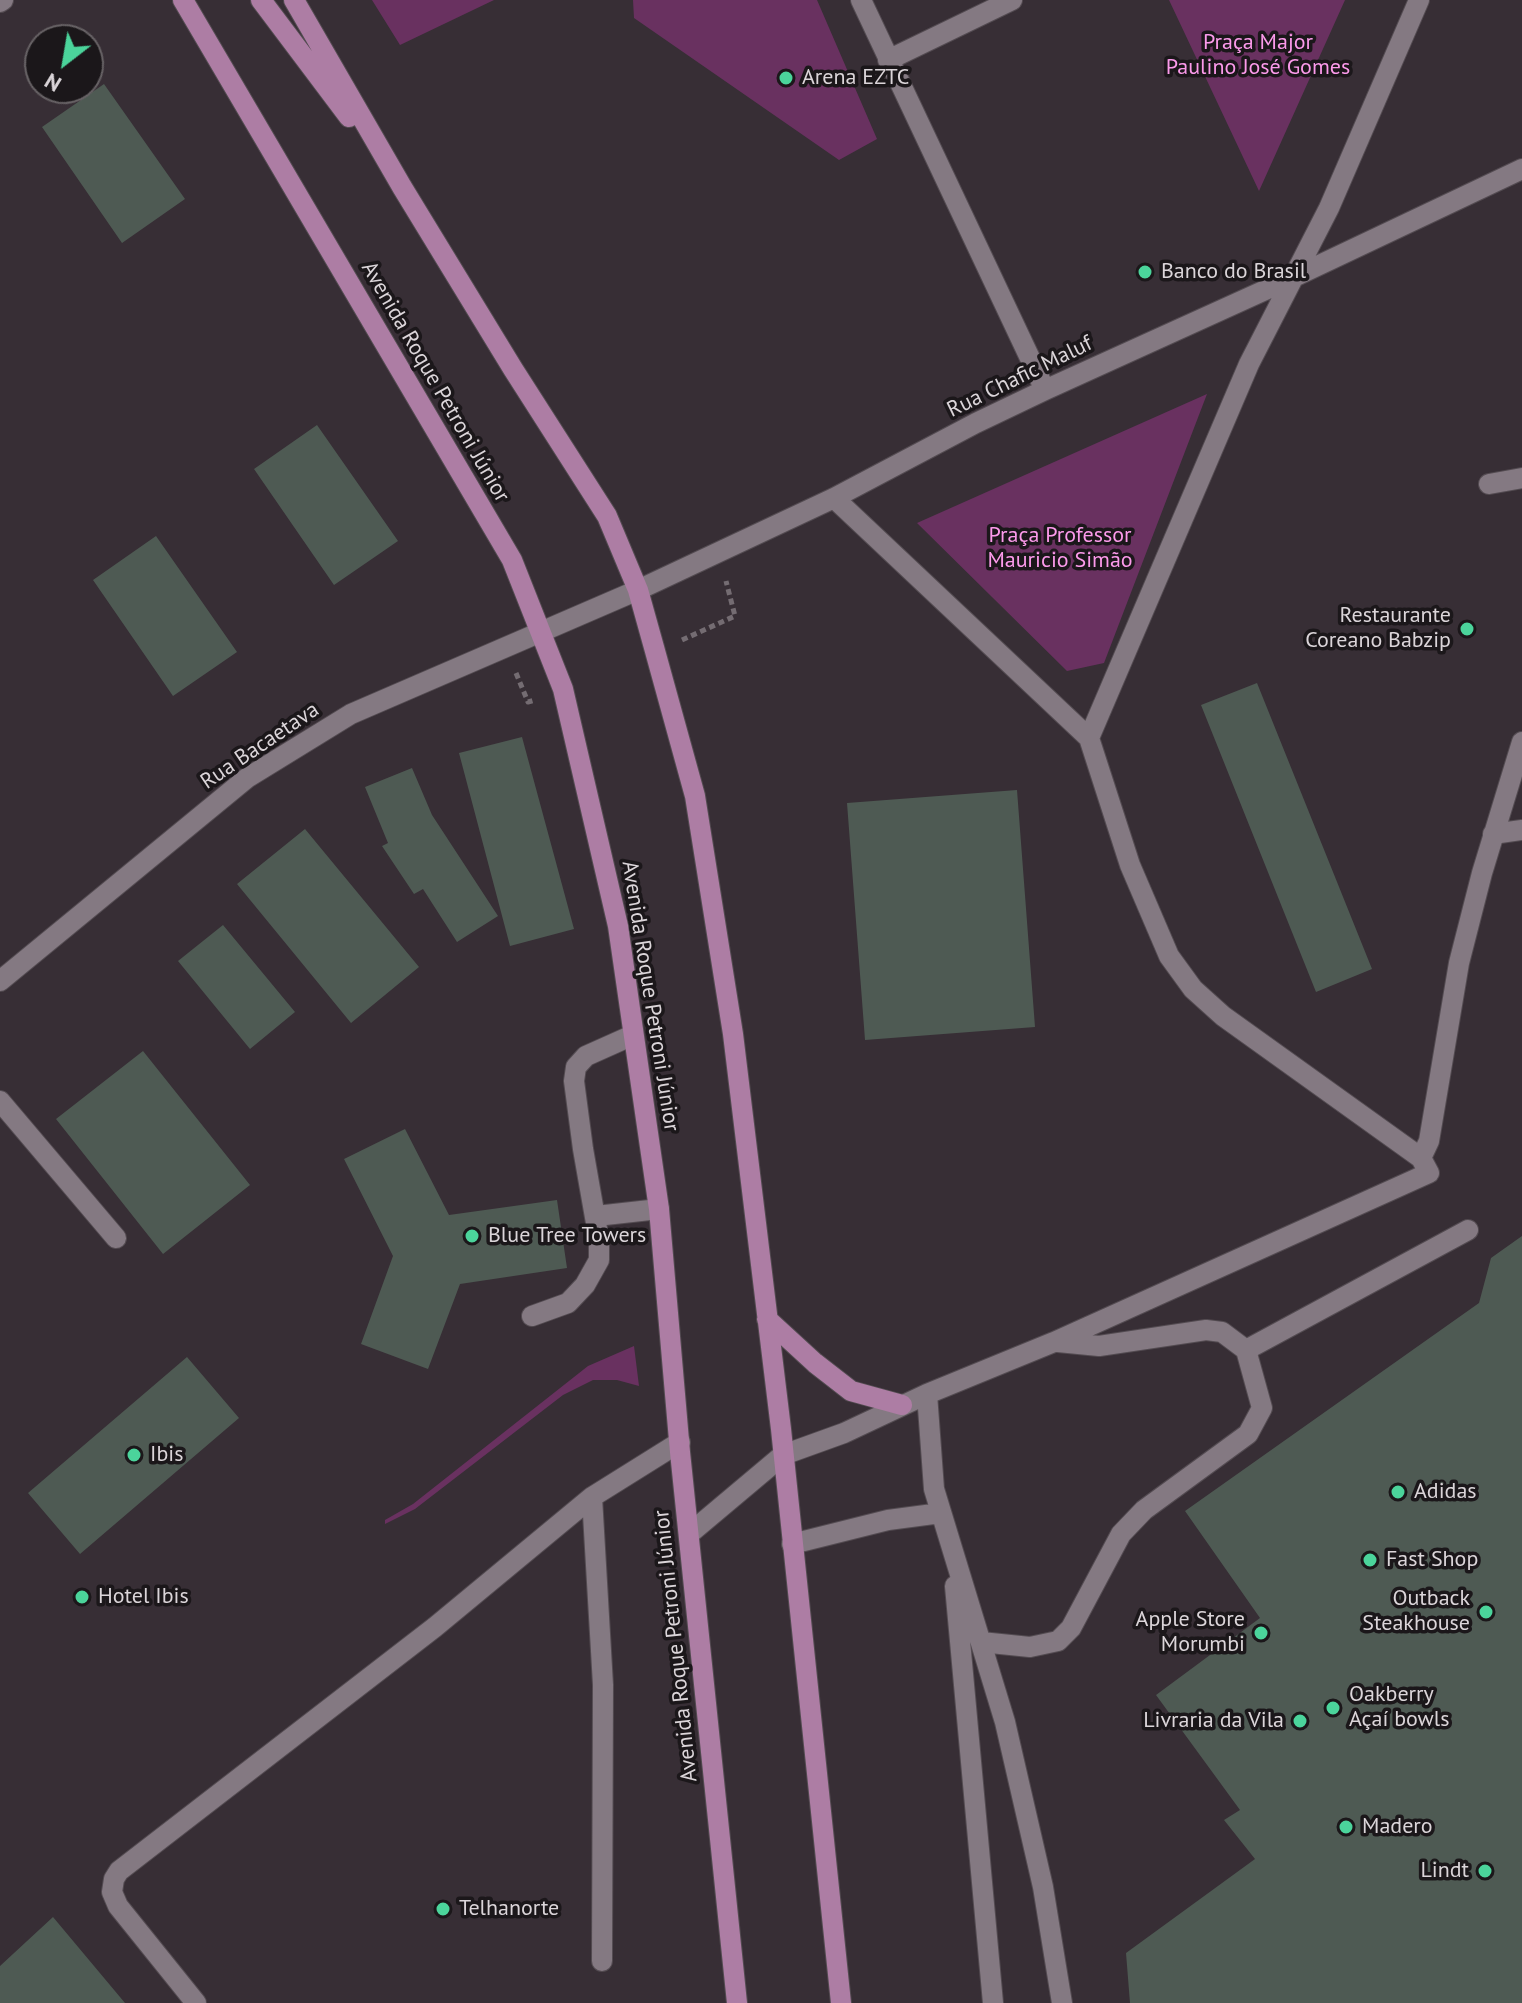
<!DOCTYPE html>
<meta charset="utf-8">
<style>
body{margin:0}
#map{position:relative;width:1522px;height:2003px;overflow:hidden;background:#372e35;font-family:"PT Sans",sans-serif}
canvas{display:block}
.north{position:absolute;left:24px;top:24px;width:80px;height:80px;box-sizing:border-box;background:#1b171a;border:2px solid #686366;border-radius:50%;rotate:211deg;font-size:22px;font-weight:700;line-height:32px;text-align:center;color:#dbd5d9}
.north::after{content:'';display:block;margin:auto;width:28px;height:36px;background:#4bd49b;clip-path:polygon(50% 0,100% 100%,50% 72%,0 100%)}
</style>
<div id="map">
<canvas width="1522" height="2003"></canvas>
<div class="north">N</div>
</div>
<script>
const c = document.querySelector('canvas').getContext('2d');
c.lineJoin = 'round';
function fillPath(path, color) {
  c.fillStyle = color;
  c.fill(path, 'evenodd');
}
function poly(rows) {
  const path = new Path2D();
  for (const r of rows) {
    path.moveTo(r[0], r[1]);
    for (let i = 2; i < r.length; i += 2) path.lineTo(r[i], r[i + 1]);
  }
  return path;
}
function strokePath(path, color, width, dash) {
  c.strokeStyle = color;
  c.lineWidth = width;
  c.lineCap = dash ? 'butt' : 'round';
  c.setLineDash(dash || []);
  c.stroke(path);
}
function label(font, color, halo, rows, align = 'center') {
  c.font = font + ' "PT Sans",sans-serif';
  c.lineWidth = 7;
  c.setLineDash([]);
  c.textBaseline = 'middle';
  c.strokeStyle = halo;
  c.fillStyle = color;
  for (const [text, x, y, turn = 0] of rows) {
    c.save();
    c.translate(x, y);
    c.rotate((+turn || 0) * Math.PI / 180);
    c.textAlign = isNaN(turn) ? turn : align;
    if (halo) c.strokeText(text, 0, 0);
    c.fillText(text, 0, 0);
    c.restore();
  }
}
fillPath(poly([
 [372,0,494,0,400,45],
 [633,0,817,0,877,139,839,160,634,18],
 [1169,0,1345,0,1259,191],
 [1207,394,1104,663,1067,671,917,523],
 [634,1346,639,1386,617,1380,593,1380,563,1395,415,1509,385,1524,385,1520,413,1504,588,1366]
]), '#693160');
fillPath(poly([
 [104,84,185,199,122,243,42,127],
 [317,425,398,541,334,585,254,469],
 [156,536,237,652,173,696,93,580],
 [1257,683,1372,969,1316,992,1201,705],
 [522,737,574,929,510,946,459,753],
 [412,768,432,815,498,916,457,942,423,889,414,894,382,846,388,843,365,787],
 [1017,790,1035,1027,865,1040,847,803],
 [305,829,419,967,351,1023,237,884],
 [223,925,295,1012,250,1049,178,961],
 [143,1051,250,1185,163,1254,56,1119],
 [405,1129,449,1215,557,1200,567,1268,460,1284,428,1369,361,1344,393,1256,344,1159],
 [1522,1236,1522,2003,1130,2003,1126,1953,1255,1859,1224,1820,1240,1810,1156,1695,1260,1618,1185,1511,1479,1303,1491,1258],
 [187,1357,239,1418,80,1554,28,1493],
 [53,1917,125,2003,0,2003,0,1966]
]), '#4e5a53');
const minor = poly([
 [861,0,1045,390],
 [0,2,3,0],
 [888,60,1012,0],
 [1489,484,1522,478],
 [834,498,1089,738],
 [1493,834,1522,830],
 [0,981,247,778,351,714,638,590,834,498,976,423,1045,390,1294,277,1522,169],
 [0,1101,116,1238],
 [1421,1158,1429,1141,1459,963,1482,873,1522,742],
 [596,1216,659,1209],
 [532,1316,568,1303,585,1285,599,1260,599,1240,583,1149,574,1081,576,1067,586,1056,633,1035],
 [1246,1350,1468,1230],
 [927,1394,934,1489,1005,1722,1043,1887,1062,2003],
 [592,1497,603,1685,602,1961],
 [689,1534,783,1455,844,1433,927,1394,1054,1342,1429,1173,1421,1158,1223,1016,1193,989,1169,956,1130,865,1089,738,1249,364,1329,208,1419,0],
 [792,1544,888,1520,941,1513],
 [955,1586,993,2003],
 [981,1642,1030,1647,1058,1641,1071,1628,1121,1534,1144,1510,1248,1434,1262,1408,1246,1350,1222,1332,1206,1330,1099,1346,1058,1342],
 [196,2003,118,1906,112,1892,114,1879,119,1871,435,1627,592,1497,680,1442]
]);
const major = poly([
 [183,0,512,560,563,689,618,926,659,1209,680,1452,737,2003],
 [261,0,349,117],
 [294,0,402,187,513,369,607,516,638,590,655,651,695,796,733,1034,781,1429,841,2003],
 [767,1319,815,1363,851,1391,902,1405]
]);
strokePath(minor, '#534b51', 22);
strokePath(major, '#534b51', 22);
strokePath(poly([
 [682,640,735,616,726,581],
 [516,673,528,702,535,700]
]), '#746c72', 5, [6, 4]);
strokePath(minor, '#847982', 20);
strokePath(major, '#ad7da4', 20);
for (const [x, y, r, color] of [
 [786,78,8,"#4bd49b"],
 [1145,272,8,"#4bd49b"],
 [1467,629,8,"#4bd49b"],
 [472,1236,8,"#4bd49b"],
 [134,1455,8,"#4bd49b"],
 [1398,1492,8,"#4bd49b"],
 [1370,1560,8,"#4bd49b"],
 [82,1597,8,"#4bd49b"],
 [1486,1612,8,"#4bd49b"],
 [1261,1633,8,"#4bd49b"],
 [1333,1708,8,"#4bd49b"],
 [1300,1721,8,"#4bd49b"],
 [1346,1827,8,"#4bd49b"],
 [1485,1871,8,"#4bd49b"],
 [443,1909,8,"#4bd49b"]
]) {
  const dot = new Path2D();
  dot.arc(x, y, r, 0, 2 * Math.PI);
  c.fillStyle = color;
  c.fill(dot);
  strokePath(dot, '#1b171a', 3);
}
label('22px', '#fc9aeb', '#1b171a', [
 ["Praça Major",1258,43],
 ["Paulino José Gomes",1258,68],
 ["Praça Professor",1060,536],
 ["Mauricio Simão",1060,561]
]);
label('22px', '#dbd5d9', '#1b171a', [
 ["Arena EZTC",802,78],
 ["Banco do Brasil",1161,272],
 ["Restaurante",1451,616,"right"],
 ["Coreano Babzip",1451,641,"right"],
 ["Blue Tree Towers",488,1236],
 ["Ibis",150,1455],
 ["Adidas",1414,1492],
 ["Fast Shop",1386,1560],
 ["Hotel Ibis",98,1597],
 ["Outback",1470,1599,"right"],
 ["Steakhouse",1470,1624,"right"],
 ["Apple Store",1245,1620,"right"],
 ["Morumbi",1245,1645,"right"],
 ["Oakberry",1349,1695],
 ["Açaí bowls",1349,1720],
 ["Livraria da Vila",1284,1721,"right"],
 ["Madero",1362,1827],
 ["Lindt",1469,1871,"right"],
 ["Telhanorte",459,1909]
], 'left');
label('22px', '#dbd5d9', '#1b171a', [
 ["Rua Chafic Maluf",1020,377,-26],
 ["Avenida Roque Petroni Júnior",435,382,60],
 ["Rua Bacaetava",260,746,-34],
 ["Avenida Roque Petroni Júnior",650,996,81],
 ["Avenida Roque Petroni Júnior",676,1646,-96]
]);
</script>
